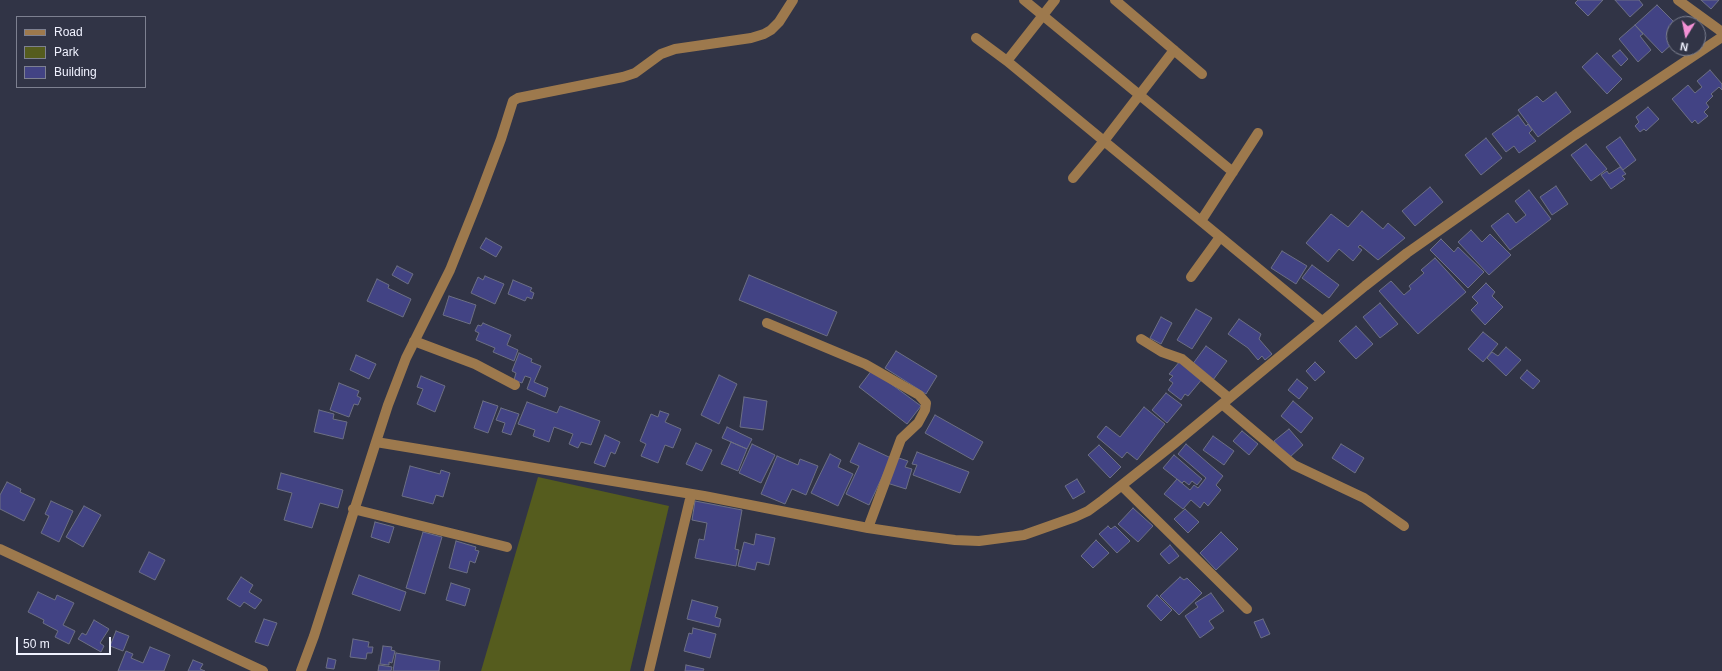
<!DOCTYPE html>
<style>
body{margin:0}
#map{position:relative;width:1722px;height:671px;overflow:hidden;background:#313446;font-family:Arial,sans-serif}
canvas{display:block}
.legend{position:absolute;left:16px;top:16px;width:130px;height:72px;box-sizing:border-box;background:#313446;border:1px solid #7d8090;margin:0;padding:5px 7px;list-style:none;font-size:12px;color:#f0f2ff}
.legend li{display:flex;align-items:center;gap:8px;height:20px}
.legend b{width:20px;border:1px solid #7d8090}
.north{position:absolute;left:1666px;top:16px;width:40px;height:40px;box-sizing:border-box;background:#313446;border:1px solid #7d8090;border-radius:50%;rotate:190deg;font-size:11px;font-weight:700;line-height:16px;text-align:center;color:#f0f2ff}
.north::after{content:'';display:block;margin:auto;width:14px;height:18px;background:#f391d6;clip-path:polygon(50% 0,100% 100%,50% 72%,0 100%)}
.scale{position:absolute;left:16px;top:637px;width:95px;height:18px;box-sizing:border-box;border:2px solid #f0f2ff;border-top:0;padding-left:5px;font-size:12px;line-height:14px;white-space:nowrap;color:#f0f2ff;-webkit-text-stroke:3px #313446;paint-order:stroke}
</style>
<div id="map">
<canvas width="1722" height="671"></canvas>
<ul class="legend">
<li><b style="height:5px;background:#9d794d"></b>Road</li>
<li><b style="height:11px;background:#555c1e"></b>Park</li>
<li><b style="height:11px;background:#424384"></b>Building</li>
</ul>
<div class="north">N</div>
<div class="scale">50 m</div>
</div>
<script>
const c = document.querySelector('canvas').getContext('2d');
c.lineJoin = 'round';
function fillPath(path, color) {
  c.fillStyle = color;
  c.fill(path, 'evenodd');
}
function poly(rows) {
  const path = new Path2D();
  for (const r of rows) {
    path.moveTo(r[0], r[1]);
    for (let i = 2; i < r.length; i += 2) path.lineTo(r[i], r[i + 1]);
  }
  return path;
}
function strokePath(path, color, width, dash) {
  c.strokeStyle = color;
  c.lineWidth = width;
  c.lineCap = dash ? 'butt' : 'round';
  c.setLineDash(dash || []);
  c.stroke(path);
}
fillPath(poly([
 [538,477,669,506,630,671,481,671]
]), '#555c1e');
const building = poly([
 [1578,0,1603,0,1588,16,1575,3,1578,0],
 [1615,0,1639,0,1643,5,1630,17,1615,0],
 [1701,0,1719,0,1711,9,1701,0],
 [1657,5,1676,24,1674,24,1674,42,1662,53,1635,25,1657,5],
 [1635,25,1643,34,1640,36,1651,50,1638,62,1619,39,1635,25],
 [1620,50,1628,59,1621,66,1612,56,1620,50],
 [1597,53,1622,79,1607,94,1582,67,1597,53],
 [1710,70,1722,84,1722,90,1719,87,1711,94,1713,96,1706,103,1709,107,1704,112,1708,116,1698,124,1695,120,1692,123,1672,99,1688,85,1695,93,1702,87,1697,81,1710,70],
 [1556,92,1571,112,1538,137,1518,110,1537,96,1543,102,1556,92],
 [1648,107,1659,119,1646,131,1644,129,1640,132,1635,126,1639,122,1636,117,1648,107],
 [1518,115,1526,126,1528,124,1532,130,1529,133,1536,141,1519,153,1514,146,1506,152,1492,134,1518,115],
 [1620,137,1636,160,1623,170,1606,147,1620,137],
 [1486,138,1502,158,1481,175,1465,155,1486,138],
 [1586,144,1607,169,1591,181,1571,155,1586,144],
 [1620,167,1626,174,1622,176,1625,179,1611,189,1601,175,1607,171,1609,174,1620,167],
 [1556,186,1568,204,1552,215,1540,197,1556,186],
 [1430,187,1443,202,1415,226,1402,211,1430,187],
 [1529,190,1551,219,1510,250,1491,226,1508,213,1516,223,1526,215,1515,201,1529,190],
 [1362,211,1383,229,1388,223,1405,238,1378,260,1360,245,1358,247,1362,250,1353,261,1339,249,1328,262,1306,243,1331,214,1348,227,1362,211],
 [1471,230,1482,242,1490,234,1511,255,1489,275,1458,242,1471,230],
 [486,238,502,247,496,257,480,248,486,238],
 [1441,239,1454,252,1458,247,1484,272,1468,288,1430,250,1441,239],
 [1282,251,1307,266,1296,284,1271,268,1282,251],
 [1435,258,1466,292,1418,334,1379,291,1391,281,1404,295,1411,289,1409,286,1424,273,1421,270,1435,258],
 [1312,265,1339,285,1329,298,1302,278,1312,265],
 [397,266,413,274,408,284,392,275,397,266],
 [749,275,837,312,827,336,739,300,749,275],
 [485,276,504,284,495,304,471,293,478,277,483,280,485,276],
 [377,279,389,285,388,288,411,299,403,317,367,301,377,279],
 [513,280,532,288,530,291,534,293,532,299,527,297,525,301,508,294,513,280],
 [1486,283,1495,292,1492,296,1503,307,1485,325,1471,310,1478,303,1472,297,1486,283],
 [449,296,476,305,470,324,443,315,449,296],
 [1380,303,1398,324,1380,338,1363,317,1380,303],
 [1196,309,1212,318,1192,349,1177,340,1196,309],
 [1161,317,1172,323,1161,344,1150,338,1161,317],
 [1239,319,1261,334,1259,339,1272,354,1265,360,1262,356,1258,360,1248,348,1228,334,1239,319],
 [483,323,511,335,507,345,518,350,514,361,493,352,495,348,476,340,479,333,475,331,478,325,481,326,483,323],
 [1356,326,1373,344,1356,359,1339,341,1356,326],
 [1483,332,1498,344,1483,362,1468,349,1483,332],
 [1206,346,1227,361,1213,380,1192,365,1206,346],
 [1506,347,1521,360,1506,376,1487,358,1492,352,1498,356,1506,347],
 [896,351,937,376,926,394,885,368,896,351],
 [519,353,532,359,531,362,541,366,534,382,548,388,545,397,527,389,531,378,525,376,522,383,514,380,516,373,512,371,519,353],
 [356,355,376,364,369,379,350,370,356,355],
 [1181,360,1203,378,1188,396,1185,394,1181,400,1168,390,1173,383,1169,380,1173,376,1169,374,1181,360],
 [1315,362,1325,372,1315,381,1306,371,1315,362],
 [872,370,921,406,907,424,859,387,872,370],
 [1527,370,1540,381,1533,389,1520,378,1527,370],
 [719,375,737,384,719,424,701,415,719,375],
 [421,376,445,386,435,412,417,404,423,389,417,387,421,376],
 [1297,379,1308,388,1299,399,1288,390,1297,379],
 [339,383,359,391,357,396,361,398,358,405,354,404,349,417,330,410,339,383],
 [1166,393,1182,405,1167,423,1152,410,1166,393],
 [744,397,767,401,763,430,740,427,744,397],
 [483,401,498,406,488,433,474,428,483,401],
 [1293,401,1313,418,1301,433,1281,416,1293,401],
 [527,402,557,413,560,406,600,421,591,445,581,442,578,448,569,444,573,434,554,427,549,442,533,436,535,430,518,424,527,402],
 [1144,407,1165,424,1137,460,1127,452,1122,458,1097,437,1106,426,1120,437,1144,407],
 [501,408,519,414,511,435,502,432,505,423,496,420,501,408],
 [319,410,334,414,333,419,347,422,343,439,314,432,319,410],
 [660,411,669,414,665,422,681,429,673,448,665,445,658,463,641,456,646,444,640,441,651,414,658,417,660,411],
 [935,415,983,442,973,460,925,433,935,415],
 [727,427,752,439,747,449,722,438,727,427],
 [1289,429,1303,445,1289,458,1274,441,1289,429],
 [1242,431,1258,444,1249,455,1233,441,1242,431],
 [605,435,620,442,615,454,611,452,605,467,594,463,605,435],
 [1213,436,1234,451,1224,465,1203,450,1213,436],
 [731,442,747,449,738,471,721,464,731,442],
 [696,443,712,450,702,471,686,464,696,443],
 [859,443,891,458,869,505,846,494,859,466,850,462,859,443],
 [752,444,775,455,761,483,739,473,752,444],
 [1186,444,1223,476,1216,485,1221,490,1208,506,1204,502,1200,508,1191,500,1183,509,1164,494,1177,479,1190,490,1194,485,1198,488,1206,478,1178,454,1186,444],
 [1341,444,1364,458,1355,473,1332,458,1341,444],
 [1099,445,1121,467,1110,478,1088,455,1099,445],
 [917,452,969,472,960,493,913,475,917,465,912,464,917,452],
 [830,454,841,460,838,467,853,474,838,506,811,493,830,454],
 [1174,455,1202,479,1197,485,1192,481,1189,485,1184,481,1182,483,1163,468,1174,455],
 [777,456,798,465,800,459,818,466,806,495,792,489,785,504,761,494,777,456],
 [896,457,908,461,905,467,912,469,906,489,887,483,896,457],
 [410,466,440,474,441,470,450,473,443,497,436,495,433,504,402,496,410,466],
 [281,473,343,490,338,508,320,503,312,528,284,520,292,493,277,489,281,473],
 [1077,479,1085,492,1073,499,1065,486,1077,479],
 [7,482,21,489,20,492,35,499,24,521,0,509,0,495,7,482],
 [51,501,73,511,59,542,41,533,49,516,45,514,51,501],
 [695,501,742,510,735,549,739,550,736,566,695,558,699,539,704,540,707,523,692,520,695,501],
 [84,506,101,515,83,547,66,537,84,506],
 [1133,508,1153,526,1138,542,1118,524,1133,508],
 [1185,509,1199,522,1188,533,1174,519,1185,509],
 [375,522,394,527,389,543,371,537,375,522],
 [1108,526,1111,529,1115,526,1130,541,1117,553,1099,534,1108,526],
 [423,532,442,537,425,594,406,588,423,532],
 [1221,532,1238,549,1216,570,1200,553,1221,532],
 [756,534,775,538,769,565,757,562,755,570,738,566,744,542,754,545,756,534],
 [1096,540,1109,553,1093,568,1081,556,1096,540],
 [456,541,476,547,475,550,479,551,475,563,470,561,467,573,449,568,456,541],
 [1170,545,1179,556,1169,564,1160,554,1170,545],
 [149,552,165,560,155,580,139,572,149,552],
 [359,575,406,592,400,611,352,594,359,575],
 [241,577,253,585,249,592,262,600,255,609,244,602,240,607,227,599,241,577],
 [1180,577,1184,580,1187,578,1202,593,1179,615,1160,596,1180,577],
 [451,583,470,589,465,606,446,600,451,583],
 [38,592,55,600,57,595,74,603,63,625,75,631,69,644,55,637,58,631,43,623,44,620,28,612,38,592],
 [1211,593,1224,611,1209,621,1214,628,1200,638,1185,616,1198,607,1195,603,1211,593],
 [1157,595,1172,610,1161,621,1147,606,1157,595],
 [692,600,718,607,715,617,721,619,719,627,687,619,692,600],
 [264,619,277,623,268,646,255,642,264,619],
 [1263,619,1270,634,1261,638,1254,622,1263,619],
 [94,620,109,629,100,643,104,646,101,652,78,639,82,633,86,635,94,620],
 [693,628,716,634,710,658,684,651,689,633,692,634,693,628],
 [116,631,129,636,123,651,110,646,116,631],
 [353,639,369,642,368,647,373,647,372,653,367,653,366,659,350,657,353,639],
 [383,646,392,647,391,650,395,651,392,663,389,662,389,665,380,664,383,646],
 [150,647,170,655,164,671,118,671,126,651,133,654,131,658,143,663,150,647],
 [396,653,440,661,439,671,393,671,396,653],
 [328,658,336,660,334,669,326,668,328,658],
 [193,660,203,664,200,669,205,671,188,671,193,660],
 [379,665,392,667,391,671,378,671,379,665],
 [686,665,704,669,703,671,685,671,686,665]
]);
fillPath(building, '#424384');
strokePath(building, '#6c6f84', 1);
strokePath(poly([
 [1024,0,1233,172],
 [1115,0,1202,74],
 [1678,0,1722,32],
 [976,38,1007,61,1322,321],
 [1007,61,1055,0],
 [1073,178,1104,141,1174,50],
 [1201,221,1258,133],
 [1191,277,1220,237],
 [767,323,865,364,919,395,926,403,925,410,918,423,901,439,868,528],
 [1141,339,1162,352,1182,359,1229,398],
 [414,341,475,364,515,385],
 [1222,404,1294,465,1364,498,1404,526],
 [376,442,388,405,406,358,450,270,478,200,501,139,513,101,518,98,623,77,635,73,661,54,675,49,751,38,764,34,771,30,779,22,793,0],
 [1122,486,1247,609],
 [353,509,507,547],
 [0,549,263,671],
 [301,671,314,636,376,442,704,496,868,528,915,535,955,540,979,541,1024,535,1075,517,1088,511,1103,500,1175,443,1365,286,1407,253,1575,135,1722,37],
 [649,671,691,495]
]), '#9d794d', 10);
</script>
